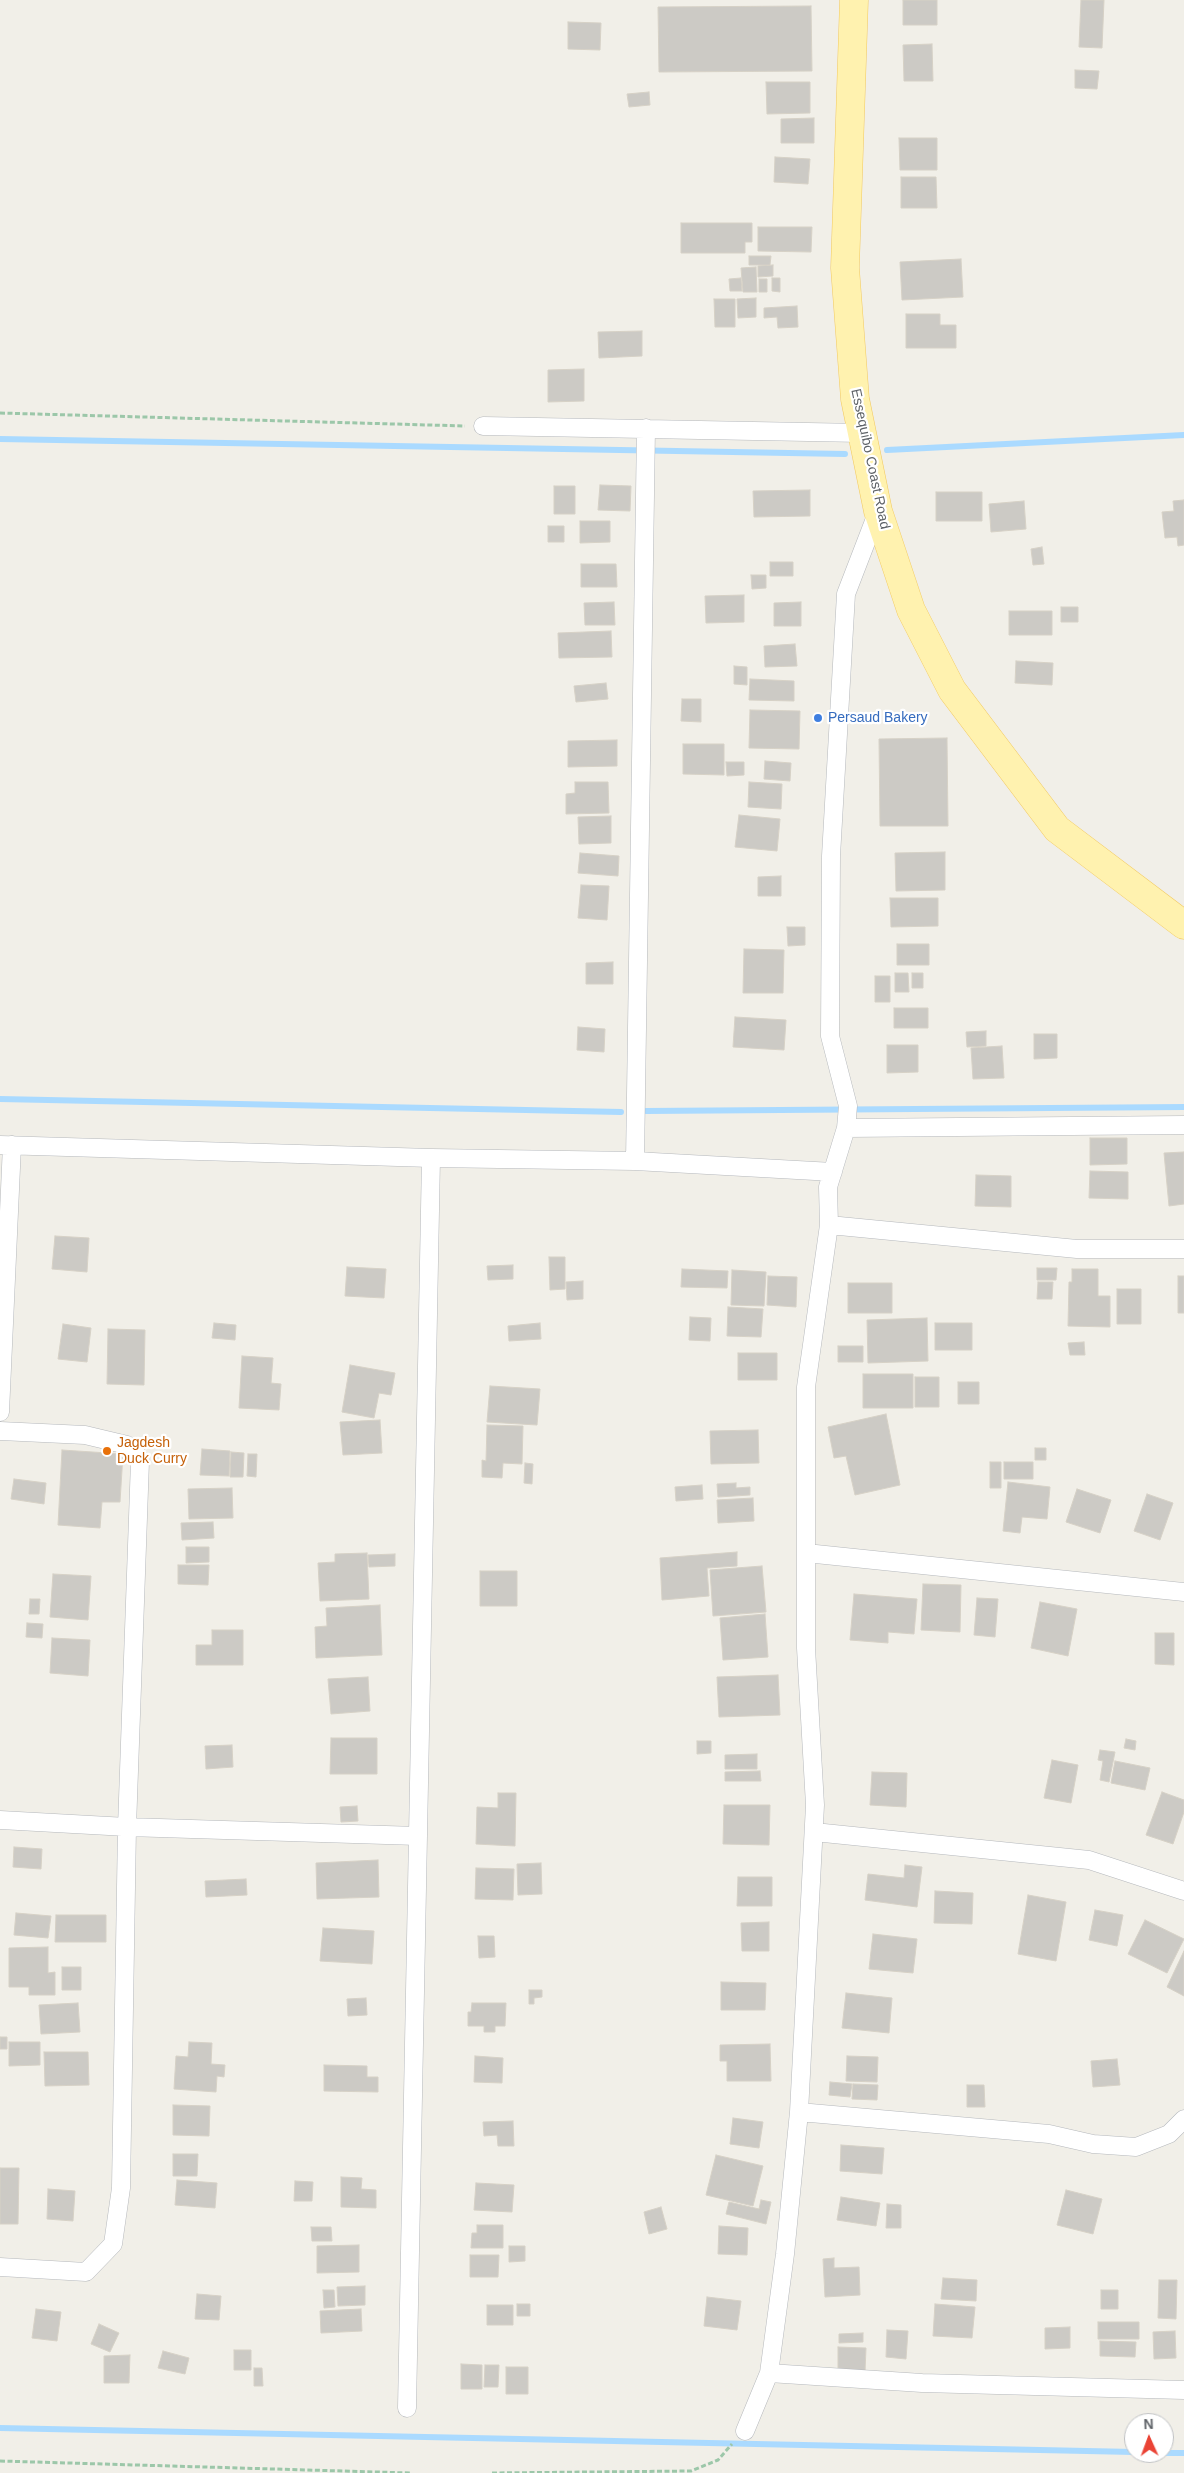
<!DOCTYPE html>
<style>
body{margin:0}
#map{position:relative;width:1184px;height:2473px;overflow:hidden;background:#f1efe8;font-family:Helvetica,sans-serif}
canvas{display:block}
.north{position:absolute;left:1124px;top:2413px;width:50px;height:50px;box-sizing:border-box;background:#fff;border:1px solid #bfc1c3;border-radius:50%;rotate:358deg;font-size:14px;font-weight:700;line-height:20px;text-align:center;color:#5f6368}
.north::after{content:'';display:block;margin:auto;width:18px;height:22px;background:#ea4335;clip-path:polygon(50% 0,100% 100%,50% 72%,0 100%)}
</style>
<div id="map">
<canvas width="1184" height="2473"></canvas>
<div class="north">N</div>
</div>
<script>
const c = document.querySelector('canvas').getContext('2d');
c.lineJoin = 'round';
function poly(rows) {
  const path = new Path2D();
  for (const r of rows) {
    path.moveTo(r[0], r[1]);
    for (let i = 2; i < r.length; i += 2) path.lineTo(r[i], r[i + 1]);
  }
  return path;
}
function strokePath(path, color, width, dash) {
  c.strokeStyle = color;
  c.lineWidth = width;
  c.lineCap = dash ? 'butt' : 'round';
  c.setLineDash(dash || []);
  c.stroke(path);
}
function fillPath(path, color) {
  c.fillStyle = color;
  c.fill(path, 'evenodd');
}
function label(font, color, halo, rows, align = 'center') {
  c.font = font + ' Helvetica,sans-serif';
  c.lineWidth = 4.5;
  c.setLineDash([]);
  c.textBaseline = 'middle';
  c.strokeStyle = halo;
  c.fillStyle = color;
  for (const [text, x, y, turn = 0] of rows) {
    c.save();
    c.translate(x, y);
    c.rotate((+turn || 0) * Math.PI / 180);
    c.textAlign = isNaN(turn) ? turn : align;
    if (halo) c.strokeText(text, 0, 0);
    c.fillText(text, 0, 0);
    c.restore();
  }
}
strokePath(poly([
 [0,439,845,454],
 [887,450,1184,435],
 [0,1099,621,1112],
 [646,1111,1184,1107],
 [0,2428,1134,2452],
 [1164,2453,1184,2453]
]), '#aadaff', 6);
const building = poly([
 [903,0,937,0,937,25,903,25,903,0],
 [1081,0,1104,0,1102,48,1079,47,1081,0],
 [811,6,812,71,659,72,658,7,811,6],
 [568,22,601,23,600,50,568,49,568,22],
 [932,44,933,81,904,81,903,45,932,44],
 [1075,70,1099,71,1097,89,1075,88,1075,70],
 [766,82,810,82,810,113,767,114,766,82],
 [649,92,650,105,629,107,627,94,649,92],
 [814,118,814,143,781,143,781,119,814,118],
 [899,138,937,138,937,170,900,170,899,138],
 [775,157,810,159,808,184,774,182,775,157],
 [901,177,936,177,937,208,901,208,901,177],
 [681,223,752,223,752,242,745,242,745,253,681,253,681,223],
 [758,227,812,227,811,252,758,251,758,227],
 [749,256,771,256,770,265,749,265,749,256],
 [961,259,963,297,902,300,900,262,961,259],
 [773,265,773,276,758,277,758,266,773,265],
 [756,267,757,292,743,292,741,268,756,267],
 [741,278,742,291,730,291,729,279,741,278],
 [772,278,780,278,780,292,772,291,772,278],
 [759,279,767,279,767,292,759,292,759,279],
 [756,298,756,317,738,318,737,299,756,298],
 [714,299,735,299,735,327,715,327,714,299],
 [797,306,798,327,778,328,777,317,764,318,764,308,797,306],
 [906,314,940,314,940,325,956,325,956,348,906,348,906,314],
 [642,331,642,356,599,358,598,332,642,331],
 [584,369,584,401,548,402,548,370,584,369],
 [600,485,631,486,630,511,598,510,600,485],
 [554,486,575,486,575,514,554,514,554,486],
 [810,490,810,516,754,517,753,491,810,490],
 [936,492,982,492,982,521,936,521,936,492],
 [1184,500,1184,545,1178,546,1177,537,1165,538,1162,512,1174,511,1173,501,1184,500],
 [1024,501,1026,529,991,532,989,504,1024,501],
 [580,521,610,521,610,542,580,543,580,521],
 [548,526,564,526,564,542,548,542,548,526],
 [1042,547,1044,564,1033,565,1031,549,1042,547],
 [770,562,793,562,793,576,770,576,770,562],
 [581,564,616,564,617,587,581,587,581,564],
 [751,575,766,575,766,588,752,589,751,575],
 [744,595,744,622,706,623,705,596,744,595],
 [614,602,615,625,585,625,584,603,614,602],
 [801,602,801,626,774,626,774,603,801,602],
 [1061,607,1078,607,1078,622,1061,622,1061,607],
 [1009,611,1052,611,1052,635,1009,635,1009,611],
 [611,631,612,657,559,658,558,633,611,631],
 [795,644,797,666,765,667,764,646,795,644],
 [1016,661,1053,663,1052,685,1015,683,1016,661],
 [734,666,747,667,747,685,734,684,734,666],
 [750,679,794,681,794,701,749,700,750,679],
 [606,683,608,699,576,702,574,686,606,683],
 [682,699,701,699,701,722,681,721,682,699],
 [750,710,800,711,799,749,749,748,750,710],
 [947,738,948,826,880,826,879,739,947,738],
 [617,740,617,766,568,767,568,741,617,740],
 [683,744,724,744,724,775,683,774,683,744],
 [765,761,791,763,790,781,764,779,765,761],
 [726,762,744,762,744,775,727,776,726,762],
 [575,782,608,782,609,813,566,814,566,794,575,793,575,782],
 [749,782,782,784,781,809,748,807,749,782],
 [739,815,780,819,777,851,735,847,739,815],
 [611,816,611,843,579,844,578,817,611,816],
 [945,852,945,890,896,891,895,853,945,852],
 [580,853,619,856,618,876,578,873,580,853],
 [781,876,781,896,758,896,758,877,781,876],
 [581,885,609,886,607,920,578,918,581,885],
 [890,898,938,898,938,926,891,927,890,898],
 [787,927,805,927,805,945,788,946,787,927],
 [897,944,929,944,929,965,897,965,897,944],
 [744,949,784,950,783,993,743,993,744,949],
 [613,962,613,984,586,984,586,963,613,962],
 [895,973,908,973,909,992,895,992,895,973],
 [912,973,923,973,923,988,912,988,912,973],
 [875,976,890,976,890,1002,875,1002,875,976],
 [894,1008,928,1008,928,1028,894,1028,894,1008],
 [735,1017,786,1020,784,1050,733,1047,735,1017],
 [578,1027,605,1029,604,1052,577,1050,578,1027],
 [986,1031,986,1046,967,1047,966,1032,986,1031],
 [1034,1034,1057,1034,1057,1058,1034,1059,1034,1034],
 [887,1045,918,1045,918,1072,887,1073,887,1045],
 [1002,1046,1004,1078,973,1079,971,1048,1002,1046],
 [1090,1138,1127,1138,1127,1164,1090,1165,1090,1138],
 [1184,1152,1184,1204,1169,1206,1164,1153,1184,1152],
 [1090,1171,1128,1172,1128,1199,1089,1198,1090,1171],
 [976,1175,1011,1176,1011,1207,975,1206,976,1175],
 [55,1236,89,1238,87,1272,52,1269,55,1236],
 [549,1257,565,1257,565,1289,550,1290,549,1257],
 [513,1265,513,1279,488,1280,487,1266,513,1265],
 [347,1267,386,1269,384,1298,345,1296,347,1267],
 [1037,1268,1057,1268,1056,1280,1037,1280,1037,1268],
 [682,1269,728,1271,727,1288,681,1287,682,1269],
 [1072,1269,1098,1269,1098,1296,1110,1296,1110,1327,1068,1326,1069,1282,1072,1282,1072,1269],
 [732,1270,766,1272,764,1306,731,1305,732,1270],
 [768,1276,797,1277,796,1307,767,1305,768,1276],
 [1178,1276,1184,1276,1184,1313,1178,1313,1178,1276],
 [583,1281,583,1299,567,1300,566,1282,583,1281],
 [1038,1282,1053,1282,1052,1299,1037,1299,1038,1282],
 [848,1283,892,1283,892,1313,848,1313,848,1283],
 [1117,1289,1141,1289,1141,1324,1117,1324,1117,1289],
 [728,1307,763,1309,761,1337,727,1336,728,1307],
 [690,1317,711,1318,710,1341,689,1340,690,1317],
 [927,1318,928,1361,868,1363,867,1320,927,1318],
 [214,1323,236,1325,235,1340,212,1338,214,1323],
 [540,1323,541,1339,509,1341,508,1326,540,1323],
 [935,1323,972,1323,972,1350,935,1350,935,1323],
 [63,1324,91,1328,87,1362,58,1359,63,1324],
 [108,1329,145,1330,144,1385,107,1384,108,1329],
 [1084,1342,1085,1355,1070,1355,1068,1343,1084,1342],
 [838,1346,863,1346,863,1362,838,1362,838,1346],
 [738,1353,777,1353,777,1380,738,1380,738,1353],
 [242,1356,273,1358,271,1383,281,1384,279,1410,239,1408,242,1356],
 [350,1365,395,1373,391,1395,379,1393,374,1418,342,1412,350,1365],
 [863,1374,913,1374,913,1408,863,1408,863,1374],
 [915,1377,939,1377,939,1407,915,1407,915,1377],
 [958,1382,979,1382,979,1404,958,1404,958,1382],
 [490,1386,540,1389,537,1425,487,1422,490,1386],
 [886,1414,900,1485,855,1495,846,1456,834,1458,828,1427,886,1414],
 [380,1420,382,1453,343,1455,340,1422,380,1420],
 [487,1425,523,1426,522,1464,503,1463,502,1478,482,1477,482,1460,486,1461,487,1425],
 [758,1430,759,1463,711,1464,710,1431,758,1430],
 [1035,1448,1046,1448,1046,1460,1035,1460,1035,1448],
 [202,1449,230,1451,229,1476,200,1475,202,1449],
 [62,1450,123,1454,120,1502,102,1502,100,1528,58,1525,62,1450],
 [231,1452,244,1453,243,1477,230,1477,231,1452],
 [248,1454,257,1454,256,1477,247,1476,248,1454],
 [990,1462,1001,1462,1001,1488,990,1488,990,1462],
 [1004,1462,1033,1462,1033,1479,1004,1479,1004,1462],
 [525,1463,533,1464,532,1484,524,1483,525,1463],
 [14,1479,46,1483,44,1504,11,1499,14,1479],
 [1008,1482,1050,1487,1047,1519,1022,1517,1020,1533,1003,1531,1008,1482],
 [736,1483,736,1488,750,1487,750,1495,718,1497,717,1484,736,1483],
 [702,1485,703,1499,676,1501,675,1487,702,1485],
 [232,1488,233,1518,189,1519,188,1489,232,1488],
 [1077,1489,1111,1500,1100,1533,1066,1522,1077,1489],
 [1147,1494,1173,1503,1160,1540,1134,1531,1147,1494],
 [753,1498,754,1521,718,1523,717,1500,753,1498],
 [213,1522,214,1538,182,1540,181,1523,213,1522],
 [186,1547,209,1547,209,1562,186,1563,186,1547],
 [737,1552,737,1566,707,1568,709,1596,662,1600,660,1558,737,1552],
 [367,1553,369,1599,320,1601,318,1563,335,1562,335,1554,367,1553],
 [395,1554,395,1566,369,1567,368,1555,395,1554],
 [178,1565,209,1565,208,1585,178,1584,178,1565],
 [762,1566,766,1612,713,1616,710,1570,762,1566],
 [480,1571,517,1571,517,1606,480,1606,480,1571],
 [53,1574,91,1576,88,1620,50,1617,53,1574],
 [923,1584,961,1585,960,1632,921,1630,923,1584],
 [854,1594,917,1599,914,1634,888,1632,888,1643,850,1640,854,1594],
 [977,1598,998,1599,995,1637,974,1635,977,1598],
 [30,1599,40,1599,39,1614,29,1614,30,1599],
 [1040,1602,1077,1609,1068,1656,1031,1648,1040,1602],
 [380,1605,382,1655,316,1658,315,1627,327,1626,326,1608,380,1605],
 [765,1614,768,1657,723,1660,720,1618,765,1614],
 [27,1623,43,1624,42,1638,26,1637,27,1623],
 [212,1630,243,1630,243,1665,196,1665,196,1645,212,1645,212,1630],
 [1155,1633,1174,1633,1174,1665,1155,1664,1155,1633],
 [52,1638,90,1640,88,1676,50,1673,52,1638],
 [778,1675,780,1715,719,1717,717,1677,778,1675],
 [368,1677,370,1711,331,1714,328,1679,368,1677],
 [331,1738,377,1738,377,1774,330,1774,331,1738],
 [1126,1739,1136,1741,1135,1750,1124,1748,1126,1739],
 [697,1741,711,1741,711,1753,697,1754,697,1741],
 [232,1745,233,1767,206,1769,205,1746,232,1745],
 [1100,1750,1115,1752,1109,1782,1100,1780,1103,1761,1098,1760,1100,1750],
 [757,1754,757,1769,725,1769,725,1755,757,1754],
 [1052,1760,1078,1765,1071,1803,1044,1798,1052,1760],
 [1115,1761,1150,1768,1145,1790,1111,1783,1115,1761],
 [760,1771,761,1781,725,1781,725,1772,760,1771],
 [872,1772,907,1773,906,1807,870,1805,872,1772],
 [1162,1792,1184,1800,1184,1812,1173,1844,1146,1835,1162,1792],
 [498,1793,516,1793,515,1846,476,1844,477,1807,498,1808,498,1793],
 [724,1805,770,1805,769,1845,723,1844,724,1805],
 [357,1806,358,1821,341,1822,340,1807,357,1806],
 [14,1847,42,1849,41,1869,13,1867,14,1847],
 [378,1860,379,1897,317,1899,316,1863,378,1860],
 [541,1863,542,1894,518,1895,517,1864,541,1863],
 [905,1865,922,1867,917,1907,865,1900,868,1874,904,1878,905,1865],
 [476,1868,514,1869,513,1900,475,1899,476,1868],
 [738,1877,772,1877,772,1906,737,1906,738,1877],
 [246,1879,247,1895,206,1897,205,1881,246,1879],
 [935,1891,973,1893,972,1924,934,1923,935,1891],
 [1028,1895,1066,1902,1056,1961,1018,1954,1028,1895],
 [1095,1910,1123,1915,1117,1946,1089,1940,1095,1910],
 [16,1913,51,1916,48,1938,14,1935,16,1913],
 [56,1915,106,1915,106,1942,55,1942,56,1915],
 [1145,1920,1184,1939,1167,1973,1128,1954,1145,1920],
 [769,1922,769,1951,742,1951,741,1923,769,1922],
 [323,1928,374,1931,372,1964,320,1961,323,1928],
 [873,1934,917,1939,913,1973,869,1969,873,1934],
 [478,1936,494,1936,495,1957,479,1958,478,1936],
 [48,1947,48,1973,55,1972,55,1995,29,1995,29,1987,9,1987,9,1948,48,1947],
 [1184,1951,1184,1996,1167,1987,1184,1951],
 [62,1967,81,1967,81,1990,62,1990,62,1967],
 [721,1982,766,1983,765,2010,721,2010,721,1982],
 [529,1990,542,1990,542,1997,534,1998,534,2004,529,2004,529,1990],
 [846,1993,892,1998,889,2033,842,2028,846,1993],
 [366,1998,367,2015,348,2016,347,1999,366,1998],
 [78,2003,80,2032,41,2034,39,2005,78,2003],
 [472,2003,506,2003,505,2026,495,2026,495,2032,484,2032,484,2026,468,2026,468,2012,471,2012,472,2003],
 [0,2037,7,2037,7,2049,0,2049,0,2037],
 [9,2042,40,2042,40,2065,9,2066,9,2042],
 [189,2042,212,2043,211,2064,225,2065,224,2077,217,2076,216,2092,174,2089,176,2056,188,2057,189,2042],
 [770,2044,771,2081,727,2081,727,2061,720,2061,720,2045,770,2044],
 [44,2052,88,2052,89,2085,45,2086,44,2052],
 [475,2056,503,2058,502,2083,474,2082,475,2056],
 [847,2056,878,2057,877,2082,846,2081,847,2056],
 [1117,2059,1120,2085,1093,2087,1091,2061,1117,2059],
 [324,2065,367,2066,367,2077,378,2077,378,2092,324,2091,324,2065],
 [830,2082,852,2084,850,2097,829,2095,830,2082],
 [853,2084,878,2085,877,2100,852,2099,853,2084],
 [967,2085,984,2085,985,2107,967,2107,967,2085],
 [173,2105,210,2106,209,2136,173,2135,173,2105],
 [733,2118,763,2122,759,2148,730,2144,733,2118],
 [513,2121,514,2146,498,2146,497,2135,484,2136,483,2122,513,2121],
 [841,2145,884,2148,882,2174,840,2171,841,2145],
 [173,2154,198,2154,197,2176,173,2176,173,2154],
 [716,2155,763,2166,753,2206,706,2195,716,2155],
 [0,2168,19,2168,18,2224,0,2224,0,2168],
 [341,2177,362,2178,361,2189,376,2190,376,2208,341,2207,341,2177],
 [177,2180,217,2183,215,2208,175,2205,177,2180],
 [295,2181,313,2182,312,2201,294,2201,295,2181],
 [476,2183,514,2185,512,2212,474,2210,476,2183],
 [48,2189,75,2191,73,2221,47,2219,48,2189],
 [1066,2190,1102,2199,1093,2234,1057,2225,1066,2190],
 [841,2197,880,2203,876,2226,837,2220,841,2197],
 [761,2200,771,2202,766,2224,726,2214,729,2202,759,2209,761,2200],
 [887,2204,901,2205,901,2228,886,2228,887,2204],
 [661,2207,667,2229,649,2234,644,2212,661,2207],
 [477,2225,503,2225,503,2248,471,2248,472,2233,477,2233,477,2225],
 [719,2226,748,2228,747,2255,718,2254,719,2226],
 [311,2227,331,2227,332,2241,312,2241,311,2227],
 [359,2245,359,2272,317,2273,317,2246,359,2245],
 [509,2246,525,2246,525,2261,509,2262,509,2246],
 [470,2255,499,2255,498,2277,470,2277,470,2255],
 [834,2258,834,2268,859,2267,860,2295,825,2297,823,2259,834,2258],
 [943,2278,977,2280,976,2301,941,2299,943,2278],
 [1159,2280,1177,2280,1176,2319,1158,2318,1159,2280],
 [365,2286,365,2305,338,2306,337,2287,365,2286],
 [323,2290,334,2290,335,2307,324,2308,323,2290],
 [1101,2290,1118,2290,1118,2309,1101,2309,1101,2290],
 [197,2294,221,2296,219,2320,195,2319,197,2294],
 [707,2297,741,2301,737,2330,704,2326,707,2297],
 [517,2304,530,2304,530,2316,517,2316,517,2304],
 [935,2304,975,2307,972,2338,933,2336,935,2304],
 [487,2305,513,2305,513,2325,487,2325,487,2305],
 [36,2309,61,2312,57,2341,32,2338,36,2309],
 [361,2309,362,2331,321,2333,320,2311,361,2309],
 [1098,2322,1139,2322,1139,2339,1098,2339,1098,2322],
 [99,2324,119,2333,110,2352,91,2344,99,2324],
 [1070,2327,1070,2348,1045,2349,1045,2328,1070,2327],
 [887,2330,908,2331,906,2359,886,2357,887,2330],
 [1175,2331,1176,2358,1154,2359,1153,2332,1175,2331],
 [863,2333,863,2342,839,2343,839,2334,863,2333],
 [1100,2341,1136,2342,1135,2357,1100,2356,1100,2341],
 [838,2347,866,2348,865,2372,838,2372,838,2347],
 [234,2350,251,2350,251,2370,234,2370,234,2350],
 [163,2351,189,2358,185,2374,158,2368,163,2351],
 [130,2355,129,2383,104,2383,104,2356,130,2355],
 [461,2364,482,2365,482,2389,461,2389,461,2364],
 [485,2365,499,2365,498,2387,484,2387,485,2365],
 [506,2367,528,2367,528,2394,506,2394,506,2367],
 [254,2368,262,2368,263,2386,254,2386,254,2368]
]);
fillPath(building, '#cccac5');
strokePath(building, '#d6d1c6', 1);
const minor = poly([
 [483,426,862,433],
 [846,1128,1184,1125],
 [0,1145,431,1158,635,1161,833,1172],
 [635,1161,646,428],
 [829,1225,1077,1249,1184,1249],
 [0,1412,12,1145],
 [0,1431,85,1435,127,1445,135,1451,140,1461,127,1827,121,2188,113,2244,86,2272,0,2267],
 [806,1553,1184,1592],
 [0,1820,127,1827,418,1836],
 [814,1832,1089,1860,1184,1891],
 [799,2112,1049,2134,1093,2144,1136,2147,1169,2134,1184,2119],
 [769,2373,922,2383,1184,2390],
 [407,2408,431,1158],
 [745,2431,769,2373,785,2254,799,2112,815,1805,806,1648,806,1387,829,1225,828,1187,846,1128,848,1106,830,1036,831,856,846,594,878,511]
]);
const primary = poly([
 [854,0,845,268,855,399,878,511,911,610,952,690,1057,829,1184,925]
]);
strokePath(minor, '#b5b8bc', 19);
strokePath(primary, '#f2c960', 29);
strokePath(poly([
 [0,413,465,426],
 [0,2461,410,2473],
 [492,2473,691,2471,718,2460,732,2444]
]), '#9cc7a9', 3, [5, 2.5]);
strokePath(minor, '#fff', 18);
strokePath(primary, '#fff2af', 28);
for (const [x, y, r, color] of [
 [818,718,5,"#3f7fe0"],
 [107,1451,5,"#e8710a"]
]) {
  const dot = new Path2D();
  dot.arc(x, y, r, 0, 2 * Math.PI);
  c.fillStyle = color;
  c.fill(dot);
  strokePath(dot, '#fff', 2);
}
label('14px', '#5f6368', '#fff', [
 ["Essequibo Coast Road",870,459,78]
]);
label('14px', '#366cbe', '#fff', [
 ["Persaud Bakery",828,718]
], 'left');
label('14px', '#c56008', '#fff', [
 ["Jagdesh",117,1443],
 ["Duck Curry",117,1459]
], 'left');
</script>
